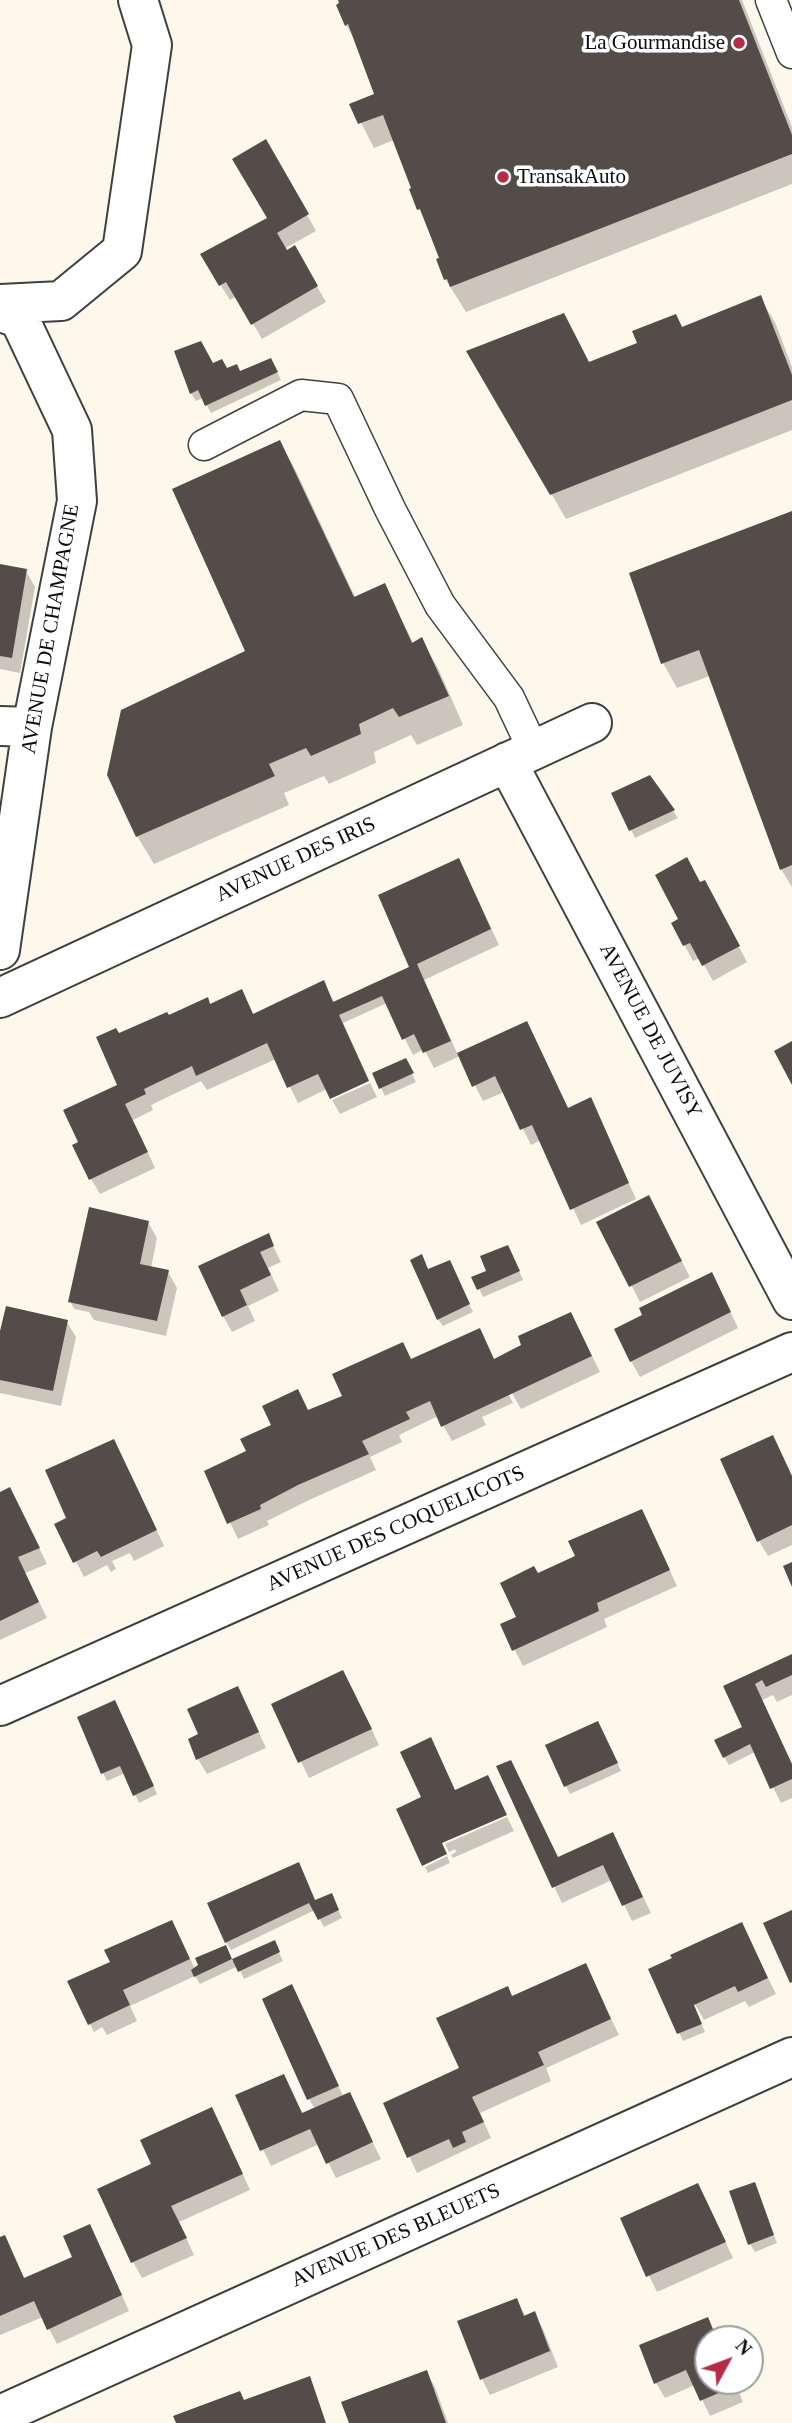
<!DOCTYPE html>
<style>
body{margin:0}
#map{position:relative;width:792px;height:2423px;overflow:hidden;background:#fef8ec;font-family:"Times New Roman",serif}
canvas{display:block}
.north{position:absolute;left:694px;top:2325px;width:70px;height:70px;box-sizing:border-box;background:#fff;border:2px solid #9e9e9e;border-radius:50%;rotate:49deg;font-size:19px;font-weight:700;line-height:28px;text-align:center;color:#0c0c0c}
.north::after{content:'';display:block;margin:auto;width:24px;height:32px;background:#b52c49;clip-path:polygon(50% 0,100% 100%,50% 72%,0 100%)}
</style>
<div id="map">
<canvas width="792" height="2423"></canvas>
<div class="north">N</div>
</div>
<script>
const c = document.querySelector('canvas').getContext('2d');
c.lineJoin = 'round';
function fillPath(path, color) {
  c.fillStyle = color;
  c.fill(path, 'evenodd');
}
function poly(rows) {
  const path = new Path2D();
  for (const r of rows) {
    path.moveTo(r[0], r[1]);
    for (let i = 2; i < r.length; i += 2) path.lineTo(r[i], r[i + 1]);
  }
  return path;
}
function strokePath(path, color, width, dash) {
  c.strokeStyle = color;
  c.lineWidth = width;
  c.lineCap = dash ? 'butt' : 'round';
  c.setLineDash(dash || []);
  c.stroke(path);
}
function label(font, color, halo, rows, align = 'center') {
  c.font = font + ' "Times New Roman",serif';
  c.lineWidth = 7;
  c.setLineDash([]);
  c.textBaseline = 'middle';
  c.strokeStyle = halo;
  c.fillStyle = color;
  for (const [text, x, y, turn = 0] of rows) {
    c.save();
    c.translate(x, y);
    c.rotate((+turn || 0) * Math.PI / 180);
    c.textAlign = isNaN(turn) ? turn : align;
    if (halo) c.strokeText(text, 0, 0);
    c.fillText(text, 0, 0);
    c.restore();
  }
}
fillPath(poly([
 [340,0,742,0,792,127,792,184,466,312,446,280,438,260,441,258,411,190,414,190,394,140,374,148,352,105,377,95,357,44,346,25],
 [266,141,316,231,284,249,287,252,294,247,326,302,262,339,237,296,230,300,211,270,269,218],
 [760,298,775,322,792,367,792,430,566,519,469,352,589,364,639,344,676,316,683,328],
 [176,352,212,365,240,373,275,368,281,380,211,413,203,398,196,401,191,393],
 [280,443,296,471,356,599,384,586,414,644,421,640,438,668,463,725,417,745,411,735,374,752,376,763,329,784,324,776,284,793,289,805,154,864,137,836,247,652],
 [792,513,792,887,781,869,710,676,677,688,663,663],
 [0,566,26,571,35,587,20,673,0,669],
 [650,777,678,818,635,838,614,794],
 [700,884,713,898,747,962,713,981,700,958,693,961,673,924,680,919],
 [475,893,499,945,424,980,458,1055,527,1023,569,1110,591,1100,636,1199,581,1225,541,1140,531,1145,504,1092,483,1101,460,1056,434,1068,424,1049,413,1055,387,1003,343,1023,369,1080,331,1097,327,1089,298,1103,276,1059,207,1090,201,1081,151,1105,153,1110,133,1120,155,1168,100,1194,91,1179,80,1143,120,1085,119,1035,193,1005,211,1005,241,991,254,1015,323,983,335,1003,412,968],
 [405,1060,416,1082,385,1096,377,1080],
 [370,1083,377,1097,340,1114,332,1100],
 [657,1213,690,1277,640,1302,599,1222],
 [148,1222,157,1238,151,1268,168,1272,177,1288,166,1336,94,1320,89,1312,74,1309,70,1301],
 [268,1236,281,1262,268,1268,279,1291,248,1306,255,1321,232,1332,223,1316],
 [512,1255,523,1280,483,1297,474,1278,489,1271],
 [453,1270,473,1312,443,1326,438,1319,429,1271],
 [720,1290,738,1328,640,1377,631,1361,645,1315],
 [571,1314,600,1372,521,1409,508,1386,505,1388,513,1403,482,1417,486,1425,452,1441,438,1416,399,1435,402,1442,370,1457,376,1470,307,1501,267,1521,269,1525,238,1539,206,1471,249,1452,308,1412,344,1397,412,1361,493,1360,524,1346],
 [67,1322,76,1337,61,1406,0,1393,0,1338],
 [773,1437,792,1476,792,1545,768,1556,759,1541],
 [132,1477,164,1546,134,1561,130,1553,112,1561,116,1569,111,1572,107,1565,84,1577,57,1525],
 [0,1494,18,1505,47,1564,25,1573,47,1618,0,1640],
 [642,1511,677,1586,604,1619,607,1627,523,1666,502,1625,519,1617,537,1575,577,1557],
 [792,1656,792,1695,777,1702,773,1695,762,1700,792,1766,792,1798,781,1803,755,1752,729,1765,724,1757,748,1736,726,1687],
 [352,1688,379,1745,309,1778,273,1705],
 [246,1704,266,1748,207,1774,198,1759],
 [119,1710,157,1794,139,1803,125,1773,107,1781,103,1773],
 [602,1731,621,1771,570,1794,566,1786],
 [498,1767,557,1859,613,1834,651,1913,632,1921,612,1880,562,1903],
 [507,1817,514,1831,453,1858,451,1855,456,1852,455,1849,449,1852,445,1844],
 [447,1856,450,1863,428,1873,425,1867],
 [298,1865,316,1902,335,1903,342,1918,324,1927,315,1910,231,1950,226,1942],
 [741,1924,776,1994,749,2007,745,2001,704,2020,695,2004,693,2005,705,2032,683,2041,650,1970],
 [180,1937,195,1969,225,1947,232,1961,274,1942,283,1961,244,1979,238,1966,200,1984,195,1976,130,2006,137,2021,107,2035,102,2027,94,2032,69,1982],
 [585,1965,619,2035,546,2068,551,2081,480,2113,491,2138,417,2173,385,2104,461,2069],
 [300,2002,343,2096,349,2094,381,2159,336,2178,319,2144,271,2166,237,2096,284,2077,303,2114,315,2109,309,2099],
 [220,2125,250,2190,179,2222,194,2255,142,2278,133,2262,154,2165],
 [754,2184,777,2243,755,2252,750,2244],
 [706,2201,733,2258,657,2292,622,2219],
 [4,2237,25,2280,74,2258,98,2242,129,2311,57,2344,43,2317,0,2335,0,2239],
 [516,2300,526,2317,534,2313,543,2329,558,2367,490,2395,482,2379,459,2322],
 [707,2319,718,2339,708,2339,708,2381,734,2381,743,2402,710,2416,695,2385,665,2398,656,2383],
 [426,2372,435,2387,448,2423,351,2423]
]), '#0003');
fillPath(poly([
 [338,0,739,0,792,135,792,154,450,287,447,279,444,280,436,259,439,258,420,209,417,210,409,189,411,188,383,115,358,124,349,104,374,94,348,24,345,26,336,5,339,3],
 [266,139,309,214,277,233,287,250,295,245,318,286,251,325,226,282,219,286,200,254,267,218,232,159],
 [761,295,792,375,792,400,550,495,466,351,564,313,589,362,637,343,632,331,676,314,682,327],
 [201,341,213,363,222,359,227,368,237,364,240,371,271,358,278,372,205,406,198,390,190,394,174,351],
 [280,440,354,597,385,583,412,643,422,637,449,696,399,717,393,708,359,724,361,734,311,756,306,748,269,764,275,776,136,837,107,775,121,710,245,651,172,489],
 [792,511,792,865,780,870,699,650,661,664,629,573],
 [0,564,27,569,12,658,0,656],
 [650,775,675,810,629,831,611,793],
 [687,857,700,882,705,880,740,946,702,966,690,943,683,946,671,923,678,919,655,875],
 [459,858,491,929,417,964,451,1041,423,1053,414,1034,402,1040,382,996,339,1015,369,1081,330,1099,318,1074,287,1088,267,1043,196,1076,192,1066,144,1089,146,1094,125,1104,148,1152,89,1180,72,1145,78,1142,63,1110,117,1085,96,1037,116,1028,119,1033,167,1012,169,1015,208,997,210,1004,242,989,253,1014,324,980,333,1002,409,967,378,895],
 [527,1021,568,1108,591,1097,629,1183,570,1210,532,1125,520,1130,495,1076,472,1087,457,1053],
 [792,1041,792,1085,774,1051],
 [406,1058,414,1073,379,1089,372,1073],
 [649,1195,682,1261,629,1287,596,1222],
 [89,1207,149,1221,140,1264,169,1270,157,1321,68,1302],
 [269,1233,274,1246,260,1252,271,1275,240,1290,247,1305,222,1317,198,1266],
 [508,1245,520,1271,477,1290,471,1277,486,1271,480,1256],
 [422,1254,428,1269,450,1260,470,1304,437,1320,410,1260],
 [712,1272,731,1312,630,1362,614,1329,642,1315,639,1308],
 [6,1306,68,1320,53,1391,0,1380,0,1331],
 [571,1312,592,1356,441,1427,430,1401,406,1412,410,1419,362,1441,369,1454,298,1485,260,1505,261,1509,227,1524,204,1471,246,1451,240,1439,271,1425,262,1406,298,1389,308,1410,342,1396,332,1374,403,1342,411,1359,480,1328,494,1359,521,1345,518,1336],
 [773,1435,792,1476,792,1525,757,1542,720,1459],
 [114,1439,157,1530,101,1557,97,1551,73,1563,54,1524,66,1518,45,1470],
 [10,1487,40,1548,18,1557,39,1602,0,1621,0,1492],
 [642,1509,670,1570,597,1603,599,1611,512,1651,500,1624,516,1617,500,1583,534,1566,538,1573,575,1556,568,1541],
 [792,1562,792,1587,783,1566],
 [792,1654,792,1675,766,1687,762,1680,755,1684,792,1764,792,1779,770,1789,750,1744,723,1758,714,1740,742,1727,723,1686],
 [343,1670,372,1729,298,1763,271,1704],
 [238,1686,259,1732,196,1760,188,1739,198,1734,187,1709],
 [115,1700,154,1786,133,1796,120,1766,101,1774,77,1717],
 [598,1721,618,1763,564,1787,545,1745],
 [431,1737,455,1790,488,1775,507,1815,442,1843,447,1854,422,1866,396,1809,421,1797,400,1752],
 [511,1760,558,1857,613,1832,643,1897,622,1906,603,1865,552,1888,496,1766],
 [299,1862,315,1900,332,1893,339,1910,318,1920,309,1903,225,1943,207,1903],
 [792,1910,792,1982,790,1983,763,1923],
 [172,1920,190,1959,123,1990,130,2005,88,2025,67,1981,110,1962,104,1950],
 [742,1922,768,1978,738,1992,735,1986,694,2005,702,2024,677,2034,648,1969,672,1958,670,1955],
 [275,1940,280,1952,238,1972,232,1959],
 [226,1945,232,1959,194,1977,191,1970,198,1965,195,1958],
 [586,1963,611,2019,538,2052,544,2065,472,2097,484,2122,462,2132,466,2142,453,2148,449,2139,407,2158,383,2103,459,2068,436,2018,508,1986,512,1996],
 [292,1984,339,2086,307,2100,262,1999],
 [284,2074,302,2113,350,2092,373,2142,326,2164,310,2129,260,2151,235,2095],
 [212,2107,243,2174,171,2206,187,2238,131,2263,97,2189,151,2164,140,2140],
 [755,2182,774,2235,748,2245,729,2191],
 [698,2183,726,2242,646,2277,620,2218],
 [90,2224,122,2295,47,2330,34,2301,0,2316,0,2237,5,2235,24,2278,72,2257,63,2236],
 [517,2298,524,2316,535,2311,550,2351,480,2380,457,2321],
 [708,2317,717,2339,708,2339,708,2381,733,2381,735,2386,700,2401,686,2370,654,2384,639,2345],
 [427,2370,446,2423,349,2423,341,2402],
 [310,2376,326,2423,176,2423,173,2416,240,2391,244,2400]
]), '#544c49');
const lane = poly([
 [771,0,792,53],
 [204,445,301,395,338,399,390,509,440,605,509,698,534,751]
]);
const street = poly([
 [0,304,61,301,122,251,152,45,138,0],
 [0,312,19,318,72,430,77,501,32,727,0,950],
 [0,726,32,727],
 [507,762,792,1300],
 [0,998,592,723],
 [0,1706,792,1352],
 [0,2415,792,2057]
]);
strokePath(lane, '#3f3f3f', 33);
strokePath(street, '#3f3f3f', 42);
strokePath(lane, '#fff', 30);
strokePath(street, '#fff', 38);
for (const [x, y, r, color] of [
 [739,43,7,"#b52c49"],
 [503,177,7,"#b52c49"]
]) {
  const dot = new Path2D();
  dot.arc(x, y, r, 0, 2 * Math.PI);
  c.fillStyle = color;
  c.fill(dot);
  strokePath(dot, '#fff', 2.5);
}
label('21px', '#0c0c0c', '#fff', [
 ["La Gourmandise",725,43],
 ["TransakAuto",517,177,"left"]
], 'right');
label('21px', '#0c0c0c', '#fff', [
 ["AVENUE DE CHAMPAGNE",51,629,-80],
 ["AVENUE DES IRIS",296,860,-25],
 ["AVENUE DE JUVISY",650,1031,62],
 ["AVENUE DES COQUELICOTS",396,1529,-24],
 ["AVENUE DES BLEUETS",396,2236,-24]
]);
</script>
